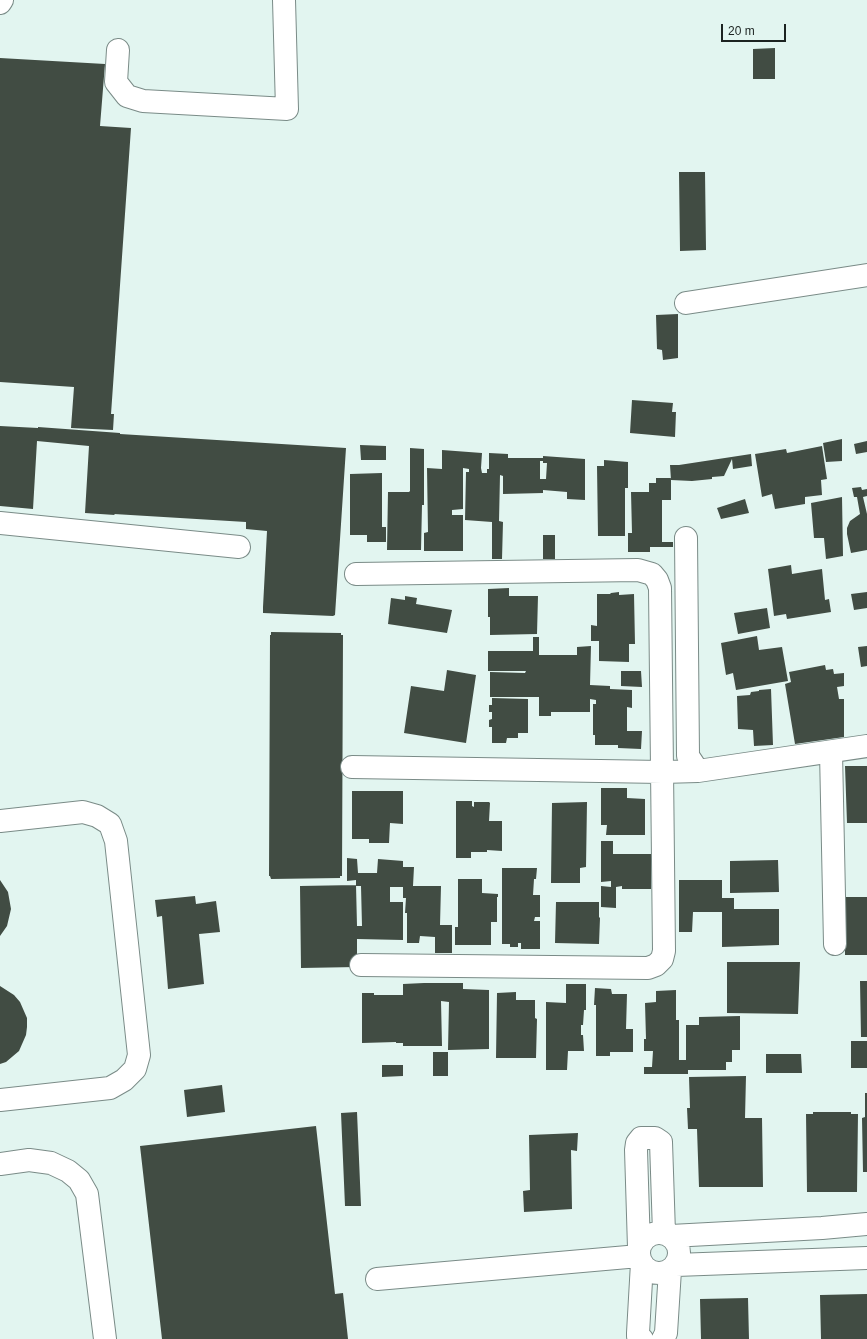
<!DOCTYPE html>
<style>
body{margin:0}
#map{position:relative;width:867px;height:1339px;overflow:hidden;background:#e2f5f0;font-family:Arial,sans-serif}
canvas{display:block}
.scale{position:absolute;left:721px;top:24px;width:65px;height:18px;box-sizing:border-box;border:2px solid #1c2321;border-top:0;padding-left:5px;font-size:12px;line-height:14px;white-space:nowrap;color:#1c2321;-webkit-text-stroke:3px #e2f5f0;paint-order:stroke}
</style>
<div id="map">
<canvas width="867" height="1339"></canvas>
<div class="scale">20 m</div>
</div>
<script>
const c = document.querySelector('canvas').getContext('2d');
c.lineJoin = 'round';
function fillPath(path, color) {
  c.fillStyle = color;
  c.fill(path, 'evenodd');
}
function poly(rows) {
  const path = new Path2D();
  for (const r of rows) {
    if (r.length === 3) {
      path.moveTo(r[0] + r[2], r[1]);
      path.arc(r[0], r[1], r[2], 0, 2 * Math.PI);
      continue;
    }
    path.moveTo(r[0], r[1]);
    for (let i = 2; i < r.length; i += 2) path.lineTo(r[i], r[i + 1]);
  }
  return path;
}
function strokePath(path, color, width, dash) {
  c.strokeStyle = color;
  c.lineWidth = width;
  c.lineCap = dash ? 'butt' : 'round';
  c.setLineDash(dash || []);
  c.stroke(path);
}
fillPath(poly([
 [775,48,775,79,753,79,753,49],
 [0,58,105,64,100,126,131,128,111,414,114,414,113,430,71,428,74,387,0,382],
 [679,172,705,172,706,250,680,251],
 [678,314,678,358,663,360,662,350,657,349,656,315],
 [632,400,673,403,672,412,676,412,675,437,630,433],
 [0,426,38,428,38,427,120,433,120,434,346,448,335,615,333,616,263,613,263,607,267,531,246,529,246,522,114,514,115,515,85,513,89,446,37,441,33,509,0,506],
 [842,439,842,461,826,462,823,443],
 [867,441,867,452,856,454,854,444],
 [360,445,386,446,386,460,361,460],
 [822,446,827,479,821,480,822,495,805,497,805,504,775,509,772,494,762,497,755,454,786,449,787,453],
 [410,448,424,449,424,505,422,505,421,550,387,550,388,492,409,492,410,491],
 [442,450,482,453,481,468,482,473,487,473,487,469,489,469,489,453,508,454,508,458,543,458,543,456,585,459,585,500,567,499,567,492,543,490,543,493,503,494,503,476,500,475,499,521,503,522,502,559,492,559,492,522,465,520,466,472,469,472,469,469,463,468,463,509,452,510,452,515,463,515,463,551,424,551,424,533,428,532,427,468,442,469],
 [540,461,543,461,543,463,547,463,546,479,540,479],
 [751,454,752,466,733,469,732,459,724,476,712,477,712,479,692,481,671,480,670,465,679,465],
 [604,460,628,462,628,488,625,488,625,536,598,536,597,466,604,466],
 [382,473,382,527,386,527,386,542,367,542,367,535,350,535,350,474],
 [656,478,671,478,671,500,662,500,662,542,673,542,673,547,650,547,650,552,628,552,628,533,632,533,631,492,649,492,649,483,656,483],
 [861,487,862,490,867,489,867,496,863,497,867,514,867,550,851,553,847,534,847,528,850,521,860,514,857,497,854,497,852,488],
 [842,497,843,556,826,559,824,538,814,538,811,503],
 [745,499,749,513,721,519,717,508],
 [543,535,555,535,555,559,543,559],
 [791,565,792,574,822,569,825,600,829,599,831,612,787,619,786,614,774,616,768,569],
 [509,588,509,596,538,596,537,634,490,635,490,617,488,617,488,589],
 [619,592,619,595,634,594,635,644,629,644,629,662,599,661,599,641,591,641,591,625,597,626,597,594,610,594,611,593],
 [867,592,867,608,854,610,851,594],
 [405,596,417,598,416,604,452,610,447,633,388,624,391,598,405,600],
 [767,608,770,628,738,634,734,613],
 [271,632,341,633,341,635,343,635,342,876,340,876,340,878,271,879,270,876,269,876,270,635,271,635],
 [757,636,759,650,782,647,788,681,736,690,733,673,726,675,721,643],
 [533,637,539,637,539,655,577,655,577,647,591,646,590,685,610,686,610,689,632,690,632,708,627,707,627,731,642,731,641,749,618,748,618,745,595,745,595,735,593,735,593,704,596,704,596,700,590,699,590,712,551,712,551,716,539,716,539,697,490,697,490,672,525,673,526,671,488,671,488,651,533,651],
 [867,646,867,666,861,667,858,647],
 [825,665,826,670,833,669,834,674,844,673,844,686,837,687,839,699,844,699,844,737,795,744,785,684,791,682,789,672],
 [447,670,476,675,466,743,404,733,411,686,444,691],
 [621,671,641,671,642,687,621,686],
 [771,689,773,745,754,746,753,730,738,729,737,696,750,695,751,692,759,691,759,690],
 [492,698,528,699,528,733,518,733,518,738,507,738,506,743,492,743,492,727,489,727,489,720,492,719,492,712,489,712,489,705,492,705],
 [845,766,867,766,867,823,847,823],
 [601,788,627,788,627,798,645,799,645,835,606,835,607,825,601,825],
 [352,791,403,791,403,824,390,823,389,843,369,843,369,839,352,839],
 [456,801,472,801,472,806,474,807,474,802,489,802,490,803,489,821,502,821,502,851,487,850,487,852,471,852,471,858,456,858],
 [587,802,586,867,580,868,580,883,551,883,552,803],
 [601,841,613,841,613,854,651,854,651,889,622,889,622,886,616,887,616,908,601,907,601,886,611,887,611,881,601,882],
 [347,858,357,859,358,873,377,873,378,859,403,861,403,867,414,867,413,886,441,886,440,925,452,925,452,953,435,953,435,937,420,936,419,943,407,943,407,913,405,913,406,898,403,898,403,887,390,887,390,902,403,902,403,940,357,939,357,967,301,968,300,886,356,885,357,926,362,926,361,886,356,886,356,880,347,881],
 [778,860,779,892,730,893,730,861],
 [502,868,537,868,536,879,534,879,533,895,540,895,540,917,535,917,534,921,540,921,540,949,521,949,521,943,518,943,518,947,510,947,510,944,502,944],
 [458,879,482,879,482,893,498,894,498,897,497,897,497,922,491,922,491,945,455,945,455,927,458,927],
 [0,880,8,892,11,909,7,926,0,936],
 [679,880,722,880,722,898,734,898,734,909,779,909,779,945,722,947,722,912,693,912,692,932,679,932],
 [195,896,196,904,216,901,220,932,199,934,204,984,168,989,162,916,157,917,155,900],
 [845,897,867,897,867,955,845,955],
 [556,902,599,902,599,917,600,918,599,944,555,943],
 [727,962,800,962,798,1014,727,1013],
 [860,981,867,981,867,1037,861,1037],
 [424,983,463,983,463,989,489,990,489,1049,448,1050,449,1002,441,1001,442,1046,403,1046,403,1043,396,1043,396,1042,362,1043,362,993,374,993,374,995,403,995,403,984],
 [566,984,586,984,586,1010,584,1010,583,1025,581,1025,581,1035,583,1035,584,1051,568,1051,567,1070,546,1070,546,1002,566,1003],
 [0,986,14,995,20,1002,27,1018,27,1027,26,1035,19,1051,6,1062,0,1064],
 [595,988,611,989,612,994,627,994,626,1029,633,1029,633,1052,610,1052,610,1056,596,1056,596,1005,594,1005],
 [676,990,676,1020,679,1020,679,1060,686,1060,686,1025,699,1025,699,1017,740,1016,740,1050,732,1050,732,1062,726,1062,726,1070,688,1070,688,1074,644,1074,644,1067,652,1067,653,1051,644,1051,644,1039,646,1039,645,1003,656,1002,656,991],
 [516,992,516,1000,535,1000,535,1018,537,1019,536,1058,496,1058,497,993],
 [851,1041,867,1041,867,1068,851,1068],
 [433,1052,448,1052,448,1076,433,1076],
 [766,1054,801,1054,802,1073,766,1073],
 [382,1065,403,1065,403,1076,382,1077],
 [746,1076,745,1118,762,1118,763,1187,699,1187,697,1129,688,1129,687,1108,690,1108,689,1077],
 [222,1085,225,1112,187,1117,184,1090],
 [865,1093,867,1093,867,1172,863,1172,862,1118,865,1117],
 [357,1112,361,1206,345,1206,341,1113],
 [813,1112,851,1112,851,1114,858,1114,857,1192,807,1192,806,1114,813,1114],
 [316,1126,335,1294,343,1293,348,1339,162,1339,140,1146],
 [578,1133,577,1151,571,1150,572,1209,524,1212,523,1191,530,1190,529,1135],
 [867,1294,867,1339,821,1339,820,1295],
 [748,1298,749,1339,701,1339,700,1299]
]), '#414c43');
const minor = poly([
 [0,3,2,0],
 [118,50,116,82,127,96,143,101,287,109,284,0],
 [686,303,867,275],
 [0,523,239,547],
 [686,538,688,756,698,771],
 [356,574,638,570,652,574,657,580,660,588,664,951,662,959,656,965,648,968,361,965],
 [831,752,835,944],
 [352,767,662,772,698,771,867,746],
 [0,821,83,812,97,816,110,824,116,841,139,1055,135,1069,124,1080,110,1088,0,1100],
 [0,1164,29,1160,51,1163,68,1171,79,1180,87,1194,105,1339],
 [659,1253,20],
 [671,1236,822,1228,867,1224],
 [639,1248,636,1150,637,1143,641,1138,655,1138,661,1142,664,1233],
 [642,1263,638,1333,638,1336,642,1339],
 [676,1265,867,1258],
 [377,1279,639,1256],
 [663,1339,666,1333,670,1270]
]);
strokePath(minor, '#7a8b87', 24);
strokePath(minor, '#fff', 22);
</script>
